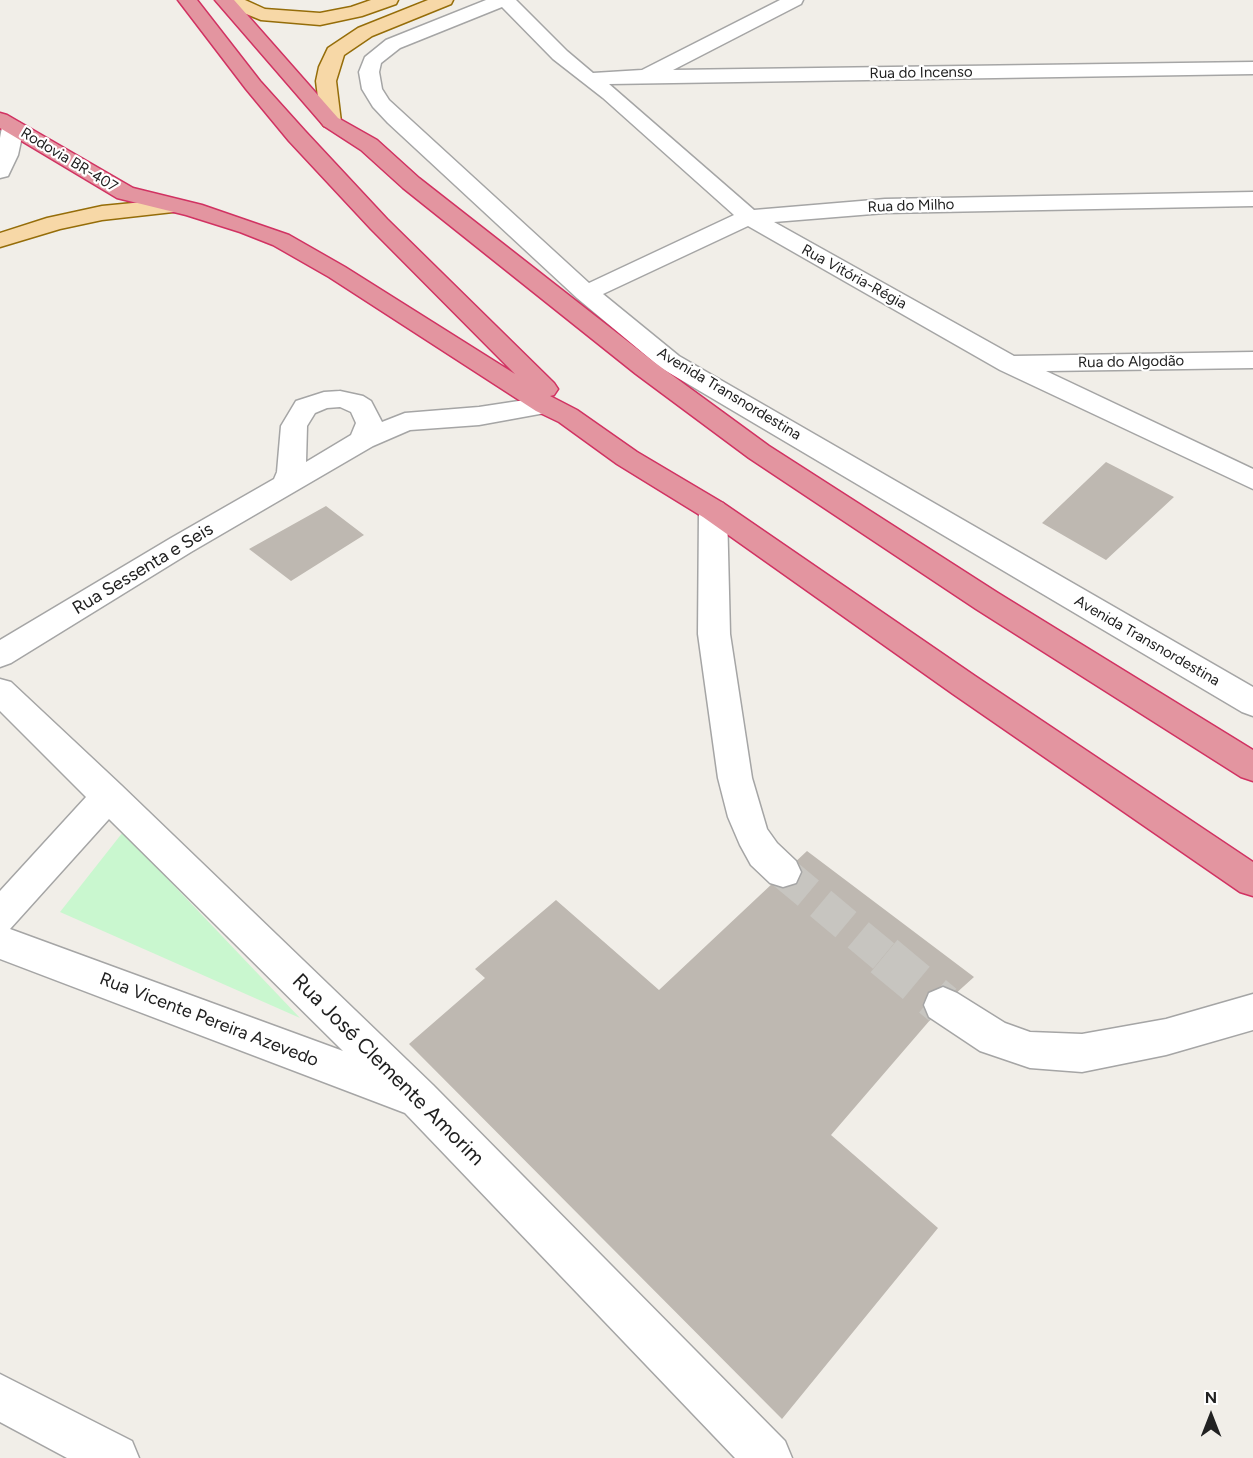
<!DOCTYPE html>
<meta charset="utf-8">
<style>
body{margin:0}
#map{position:relative;width:1253px;height:1458px;overflow:hidden;background:#f1eee8;font-family:Figtree,sans-serif}
canvas{display:block}
.north{position:absolute;left:1181px;top:1386px;width:60px;height:60px;-webkit-text-stroke:4px #fff;paint-order:stroke;rotate:0deg;font-size:16px;font-weight:700;line-height:24px;text-align:center;color:#212121}
.north::after{content:'';display:block;margin:auto;width:21px;height:27px;background:#212121;clip-path:polygon(50% 0,100% 100%,50% 72%,0 100%)}
</style>
<div id="map">
<canvas width="1253" height="1458"></canvas>
<div class="north">N</div>
</div>
<script>
const c = document.querySelector('canvas').getContext('2d');
c.lineJoin = 'round';
function fillPath(path, color) {
  c.fillStyle = color;
  c.fill(path, 'evenodd');
}
function poly(rows) {
  const path = new Path2D();
  for (const r of rows) {
    path.moveTo(r[0], r[1]);
    for (let i = 2; i < r.length; i += 2) path.lineTo(r[i], r[i + 1]);
  }
  return path;
}
function strokePath(path, color, width, dash) {
  c.strokeStyle = color;
  c.lineWidth = width;
  c.lineCap = dash ? 'butt' : 'round';
  c.setLineDash(dash || []);
  c.stroke(path);
}
function label(font, color, halo, rows, align = 'center') {
  c.font = font + ' Figtree,sans-serif';
  c.lineWidth = 4.5;
  c.setLineDash([]);
  c.textBaseline = 'middle';
  c.strokeStyle = halo;
  c.fillStyle = color;
  for (const [text, x, y, turn = 0] of rows) {
    c.save();
    c.translate(x, y);
    c.rotate((+turn || 0) * Math.PI / 180);
    c.textAlign = isNaN(turn) ? turn : align;
    if (halo) c.strokeText(text, 0, 0);
    c.fillText(text, 0, 0);
    c.restore();
  }
}
fillPath(poly([
 [123,832,300,1018,60,912]
]), '#c9f7cf');
fillPath(poly([
 [1106,462,1174,497,1106,560,1042,523],
 [326,506,364,535,291,581,249,549],
 [807,851,974,977,943,1005,831,1135,938,1228,782,1419,409,1044,485,978,475,969,556,900,659,990]
]), '#beb8b1');
strokePath(poly([
 [783,872,886,958]
]), '#c7c5c0', 33, [33, 16]);
strokePath(poly([
 [884,956,943,1005]
]), '#c7c5c0', 42, [42, 21]);
const minor = poly([
 [486,0,516,0,567,51,593,73,642,70,780,0,803,0,801,4,673,70,1253,62,1253,74,609,84,754,210,885,199,1253,192,1253,206,885,213,774,222,1014,356,1253,352,1253,368,1046,371,1253,469,1253,489,1000,370,748,226,603,294,679,356,1253,687,1253,716,1242,712,661,368,577,298,388,123,373,107,362,89,359,72,365,57,386,40,486,0],
 [502,7,553,59,603,98,734,215,589,283,389,100,382,89,379,72,381,63,400,48,502,7],
 [13,121,20,123,24,127,18,155,8,176,0,178,0,138,2,127,6,123,13,121],
 [340,391,363,396,371,401,382,422,405,413,479,407,545,397,554,399,558,405,554,411,545,413,479,425,410,430,373,446,191,552,11,663,0,667,0,640,171,538,274,479,277,472,281,426,296,401,324,392,340,391],
 [340,407,351,412,356,423,351,435,306,462,307,426,315,413,327,408,340,407],
 [713,500,723,503,727,510,730,634,752,778,767,829,777,843,796,861,801,872,796,883,783,887,770,883,751,865,740,845,728,817,718,778,698,634,699,510,703,503,713,500],
 [0,679,11,682,121,785,433,1085,785,1441,792,1458,735,1458,405,1113,0,959,0,891,86,797,0,711,0,679],
 [109,819,343,1051,10,929,109,819],
 [943,987,957,993,1005,1023,1030,1032,1082,1034,1166,1019,1253,994,1253,1030,1166,1055,1082,1072,1030,1068,980,1051,929,1017,924,1005,929,993,943,987],
 [0,1374,132,1441,139,1458,67,1458,0,1422,0,1374]
]);
const major = poly([
 [220,0,245,0,265,9,320,13,351,7,371,0,398,0,396,4,362,16,320,25,261,20,222,4,220,0],
 [428,0,453,0,451,4,372,36,344,55,336,81,341,122,338,126,331,128,324,126,321,122,316,81,319,67,328,48,358,28,428,0],
 [174,199,182,201,185,206,182,211,102,220,60,229,0,247,0,233,47,218,102,206,174,199]
]);
const highway = poly([
 [178,0,197,0,260,81,305,131,387,219,554,383,558,389,554,395,550,396,577,410,637,452,723,503,975,676,1253,862,1253,896,1240,892,953,694,703,517,617,464,559,422,536,411,329,277,273,245,240,232,186,215,117,198,0,128,0,113,7,115,133,188,202,205,289,235,345,267,515,374,371,229,289,141,246,89,178,0],
 [215,0,234,0,338,118,377,140,419,178,654,362,769,446,998,593,1253,750,1253,781,1241,777,976,609,749,458,636,374,403,188,361,150,324,126,215,0]
]);
strokePath(minor, '#a5a5a5', 3);
strokePath(major, '#956d09', 3);
strokePath(highway, '#d13262', 3);
fillPath(minor, '#fff');
fillPath(major, '#f7d8a7');
fillPath(highway, '#e395a0');
label('15px', '#212121', '#fff', [
 ["Rua do Incenso",921,73,-1],
 ["Rodovia BR-407",69,160,31],
 ["Rua do Milho",911,206,-2],
 ["Rua Vitória-Régia",854,277,29],
 ["Rua do Algodão",1131,362,-1],
 ["Avenida Transnordestina",729,394,31],
 ["Avenida Transnordestina",1147,641,30]
]);
label('18px', '#212121', '#fff', [
 ["Rua Sessenta e Seis",143,569,-31],
 ["Rua Vicente Pereira Azevedo",209,1020,21]
]);
label('21px', '#212121', '#fff', [
 ["Rua José Clemente Amorim",388,1070,45]
]);
</script>
